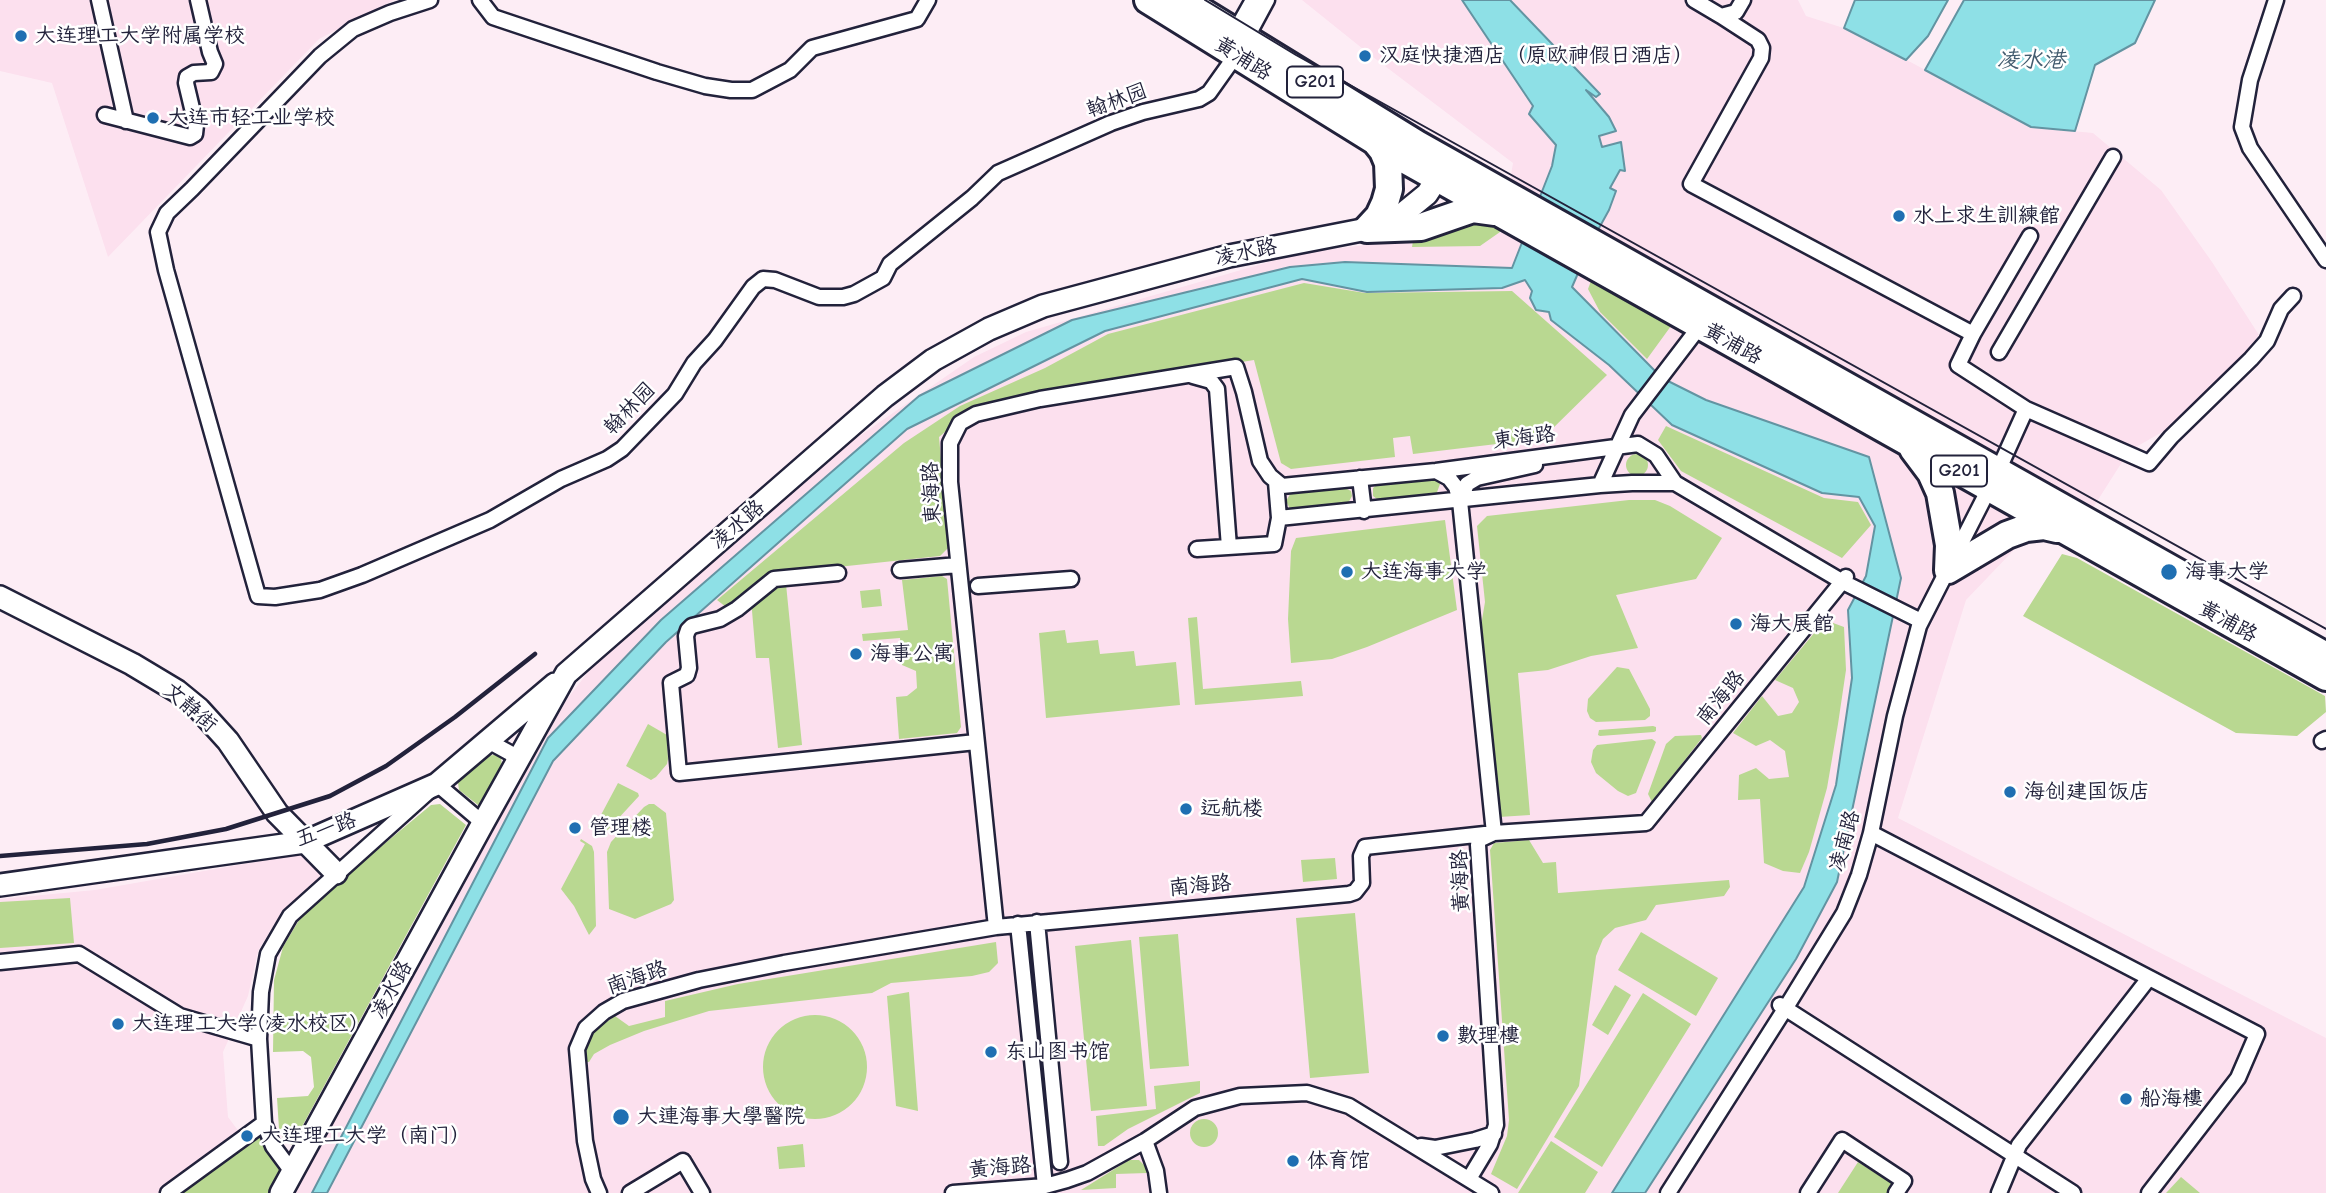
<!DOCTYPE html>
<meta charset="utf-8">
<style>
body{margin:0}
canvas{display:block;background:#fdedf5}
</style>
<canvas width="2326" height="1193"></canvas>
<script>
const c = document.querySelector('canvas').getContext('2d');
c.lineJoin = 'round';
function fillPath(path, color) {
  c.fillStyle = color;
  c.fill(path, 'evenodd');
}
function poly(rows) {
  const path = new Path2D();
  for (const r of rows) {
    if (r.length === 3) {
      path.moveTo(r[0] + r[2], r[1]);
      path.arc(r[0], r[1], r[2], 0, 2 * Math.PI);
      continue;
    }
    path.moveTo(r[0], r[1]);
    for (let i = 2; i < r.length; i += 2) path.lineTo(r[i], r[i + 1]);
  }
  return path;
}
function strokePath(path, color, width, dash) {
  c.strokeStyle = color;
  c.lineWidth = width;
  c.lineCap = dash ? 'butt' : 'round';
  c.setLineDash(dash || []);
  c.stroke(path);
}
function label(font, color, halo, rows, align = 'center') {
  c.font = font + ' "Comic Neue","LXGW WenKai TC",sans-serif';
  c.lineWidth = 5;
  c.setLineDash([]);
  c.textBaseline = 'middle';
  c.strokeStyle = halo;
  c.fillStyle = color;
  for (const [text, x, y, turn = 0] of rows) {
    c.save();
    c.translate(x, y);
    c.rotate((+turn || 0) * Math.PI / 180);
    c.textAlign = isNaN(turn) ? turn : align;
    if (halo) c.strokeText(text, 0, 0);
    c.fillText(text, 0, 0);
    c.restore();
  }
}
fillPath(poly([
 [0,0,394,0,319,39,108,257,52,83,0,71],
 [1302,0,1798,0,1806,16,1853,31,2031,127,2093,133,2161,190,2212,262,2259,335,2217,386,2178,423,2129,451,2070,544,2033,530,1966,600,1898,818,2326,1038,2326,1193,290,1193,550,721,589,671,848,444,974,357,1026,332,1300,253,1455,234,1501,233,1513,163,1373,57],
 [301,854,310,857,319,867,320,880,282,911,258,951,248,996,223,1052,228,1117,263,1164,274,1193,0,1193,0,899,95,890]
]), '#fce0ee');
fillPath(poly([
 [1482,220,1500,228,1500,232,1480,246,1412,247,1413,241,1469,221],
 [1591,281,1671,326,1647,359,1600,312,1588,289],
 [1304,283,1365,293,1512,291,1607,375,1547,434,1530,440,1413,454,1410,436,1393,438,1395,457,1291,469,1281,463,1254,360,1048,394,970,411,939,437,949,547,940,556,773,574,726,607,717,600,904,443,960,406,1045,368,1108,334],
 [1666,426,1824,498,1858,502,1871,525,1842,558,1681,471,1658,440],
 [1637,465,11],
 [1432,479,1435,479,1440,484,1436,495,1381,502,1373,496,1373,488,1378,484],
 [1343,487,1351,491,1352,496,1347,505,1294,511,1290,509,1286,501,1292,491],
 [1629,500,1655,500,1670,506,1722,538,1696,579,1616,595,1638,648,1591,656,1548,670,1518,673,1530,815,1499,817,1481,626,1485,602,1477,526,1487,516],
 [1445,520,1457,610,1367,647,1332,659,1291,663,1288,619,1291,551,1296,538],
 [2062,554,2077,558,2325,696,2326,712,2297,736,2236,733,2023,616],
 [942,576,947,579,961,727,957,733,899,739,896,697,907,696,917,688,916,671,902,665,900,638,863,641,862,634,908,630,902,580],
 [786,584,802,745,778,748,769,658,756,658,751,599,770,586],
 [880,589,882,606,862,608,860,591],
 [1197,617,1203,689,1301,681,1303,696,1195,705,1188,618],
 [1825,620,1844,627,1846,670,1838,724,1827,788,1809,852,1800,873,1783,871,1764,863,1760,799,1738,800,1739,775,1756,768,1769,779,1789,777,1785,751,1770,740,1756,746,1733,733,1762,696,1778,716,1792,713,1799,702,1793,688,1775,680],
 [1065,630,1067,643,1098,640,1100,654,1134,651,1136,666,1176,662,1180,705,1046,718,1039,633],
 [1617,667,1629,669,1650,709,1650,716,1645,720,1596,722,1590,718,1587,711,1588,699],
 [648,724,667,735,668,759,667,764,656,777,651,780,626,766],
 [1653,726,1656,727,1656,731,1654,732,1600,736,1598,735,1599,730],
 [1701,735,1702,738,1652,802,1648,794,1666,744,1675,736],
 [1652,739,1656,742,1636,793,1628,796,1618,791,1596,773,1591,762,1593,750,1597,745],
 [494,755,501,757,502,767,482,805,478,805,459,790,458,783,461,778,486,756],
 [618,783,638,793,639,796,604,834,600,834,588,827,589,825,594,828],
 [440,804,466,825,292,1145,284,1140,279,1129,277,1098,308,1096,314,1087,311,1057,303,1051,273,1052,274,980,283,947,299,920,336,884,431,805],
 [649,804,654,804,666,813,674,900,671,904,635,919,609,909,607,852,611,842,644,807],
 [581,839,592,846,594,852,596,926,589,935,574,906,561,889,585,844,580,841],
 [1529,840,1543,863,1556,862,1558,893,1729,880,1730,887,1724,896,1656,905,1646,920,1615,928,1603,939,1596,956,1579,1086,1517,1189,1491,1174,1507,1136,1509,1120,1490,850,1494,843],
 [1335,858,1337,879,1303,882,1301,860],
 [70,898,74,943,0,948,0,902],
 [1355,913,1369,1073,1310,1078,1296,918],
 [1641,932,1718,978,1696,1016,1618,970],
 [1178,934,1189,1066,1150,1069,1139,937],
 [1131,940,1147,1106,1091,1111,1075,946],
 [996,942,998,963,989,972,972,976,891,983,872,993,709,1011,644,1031,610,1045,594,1054,589,1062,584,1062,585,1046,593,1031,615,1016,629,1026,665,1017,665,1001,738,984],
 [1615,985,1631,995,1608,1035,1592,1025],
 [909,992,918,1111,896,1106,887,996],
 [1643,993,1691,1024,1602,1167,1554,1137],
 [815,1067,52],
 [1200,1081,1200,1093,1128,1129,1104,1146,1098,1146,1096,1116,1156,1109,1154,1086],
 [1204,1133,14],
 [264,1123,293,1173,281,1193,171,1193],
 [1551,1141,1598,1172,1585,1193,1518,1193],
 [803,1144,805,1167,779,1169,777,1147],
 [1129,1160,1139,1160,1145,1166,1147,1173,1116,1174,1116,1188,1081,1190],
 [1858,1162,1893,1184,1887,1193,1838,1193],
 [2181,1177,2200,1193,2166,1193]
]), '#b9d891');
const water = poly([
 [1462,0,1510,0,1600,94,1596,97,1586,90,1609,117,1616,131,1599,136,1602,147,1621,142,1625,171,1620,170,1610,188,1616,191,1609,210,1593,239,1572,287,1662,378,1706,400,1869,457,1901,578,1837,882,1796,959,1645,1193,1612,1193,1804,887,1836,785,1852,678,1848,610,1866,576,1875,526,1859,497,1822,493,1672,425,1609,365,1551,320,1549,312,1536,310,1530,298,1532,291,1525,280,1502,288,1367,292,1302,279,1105,331,907,429,666,642,553,761,327,1193,312,1193,548,738,661,620,919,396,1072,320,1290,267,1345,262,1512,268,1552,166,1556,145,1529,114,1533,106,1462,0],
 [1855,0,1948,0,1928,36,1906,60,1844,28,1855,0],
 [1964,0,2155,0,2135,43,2095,65,2075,131,2031,127,1925,70,1964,0]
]);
fillPath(water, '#8ee0e6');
strokePath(water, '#6394a2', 2);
const street = poly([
 [99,0,126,121],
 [430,0,390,13,353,29,320,56,192,189,167,213,158,232,166,270,258,596,275,597,320,590,362,575,490,520,561,479,607,459,622,449,675,394,694,363,715,340,753,287,763,279,775,280,819,297,843,297,854,294,883,278,890,264,972,198,998,173,1111,123,1143,112,1199,99,1209,93,1236,55],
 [480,0,493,17,657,72,705,86,731,90,752,90,790,70,812,48,917,19,928,0],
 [1694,0,1721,16,1736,12,1743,0],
 [2276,0,2250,80,2242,127,2250,148,2326,260],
 [1721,16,1758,40,1762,48,1761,58,1691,184,1973,334],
 [1235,32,1253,0],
 [1246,39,1267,0],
 [105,115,190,137,195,134,196,125,186,83,187,77,194,73,211,72,215,64,210,52,198,0],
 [2030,236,1973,334,1958,365,2026,409,2149,463,2171,437,2251,359,2267,341,2281,309,2293,296],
 [1999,352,2113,157],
 [1193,376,1211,381,1217,389,1229,547],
 [1436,471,1449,478,1456,487,1460,501,1494,833,1479,840,1478,845,1496,1125,1490,1144,1469,1179],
 [1360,478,1364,511],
 [1600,485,1632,415,1700,326],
 [1460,501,1467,484,1477,478,1535,465],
 [1279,518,1600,485,1632,483,1675,483,1843,582,1921,621],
 [1197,549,1274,544,1279,518,1276,482],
 [900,570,958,565],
 [838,573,774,579,737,609,720,619,692,626,688,630,686,636,689,668,687,675,671,683,679,773,976,742],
 [978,586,1071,579],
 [488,741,510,753,517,761],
 [2322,741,2326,739],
 [1871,833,2257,1034,2238,1078,2149,1193],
 [1037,922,1060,1162],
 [1018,924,1045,1186],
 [996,927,950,482,950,443,960,423,976,414,1040,399,1236,367,1244,392,1260,461,1270,476,1282,486,1436,471,1638,444,1656,455,1675,483],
 [0,962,79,954,180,1016,259,1039],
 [1780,1005,2073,1193],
 [1145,1141,1156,1171,1159,1193],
 [1421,1146,1435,1148,1475,1140,1494,1134],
 [293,1173,273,1146,264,1123,259,1039,261,992,268,954,290,916,437,784,483,823],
 [168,1193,264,1123],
 [599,1193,593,1179,585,1141,577,1049,586,1028,604,1012,623,1001,699,980,784,963,996,927,1349,894,1355,892,1362,883,1361,856,1365,847,1494,833,1646,823,1846,577],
 [630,1193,683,1161,702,1193],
 [953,1193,1045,1186,1067,1180,1087,1173,1145,1141,1195,1108,1240,1096,1307,1093,1349,1106,1491,1193],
 [1668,1193,1790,1001,1844,913,1859,875,1871,833,1895,716,1919,626,1998,471,2026,409],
 [1808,1193,1842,1140,1904,1181,1896,1193],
 [1999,1193,2019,1145,2149,978]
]);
const secondary = poly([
 [0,597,132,664,177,691,199,709,228,741,277,813,336,873],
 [0,885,305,842,437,784,555,684],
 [281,1193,483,823,566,674,885,396,933,360,989,329,1043,306,1229,256,1367,229,1384,223,1400,216,1427,194,1446,165]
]);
const highway = poly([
 [1148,0,1407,161,2326,677],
 [1183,0,1417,144,2326,656],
 [1367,229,1421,227,1473,209,1495,212],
 [1367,229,1379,216,1385,203,1389,189,1388,163,1383,151,1375,141],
 [1913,449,1931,473,1940,493,1949,545,1948,570],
 [1948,570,2007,535,2026,528,2044,526,2057,529]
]);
strokePath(street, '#22223b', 19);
strokePath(secondary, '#22223b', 26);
strokePath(highway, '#22223b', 32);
strokePath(street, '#fff', 14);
strokePath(secondary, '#fff', 21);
strokePath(highway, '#fff', 26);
strokePath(poly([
 [1205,0,1296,55,2326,629]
]), '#22223b', 2);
strokePath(poly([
 [0,856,147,844,226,829,330,796,386,766,455,717,535,654]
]), '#22223b', 4.5);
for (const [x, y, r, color] of [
 [21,36,7,"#1f6fb2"],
 [1365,56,7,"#1f6fb2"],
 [153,118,7,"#1f6fb2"],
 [1899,216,7,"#1f6fb2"],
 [1347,572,7,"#1f6fb2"],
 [2169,572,9,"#1f6fb2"],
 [1736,624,7,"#1f6fb2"],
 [856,654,7,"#1f6fb2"],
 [2010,792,7,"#1f6fb2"],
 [1186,809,7,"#1f6fb2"],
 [575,828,7,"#1f6fb2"],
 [118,1024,7,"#1f6fb2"],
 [1443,1036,7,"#1f6fb2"],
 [991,1052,7,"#1f6fb2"],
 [2126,1099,7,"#1f6fb2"],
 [621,1117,9,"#1f6fb2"],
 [247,1136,7,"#1f6fb2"],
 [1293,1161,7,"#1f6fb2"]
]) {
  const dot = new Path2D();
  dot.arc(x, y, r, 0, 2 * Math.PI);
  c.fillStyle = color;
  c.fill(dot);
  strokePath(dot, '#fff', 2.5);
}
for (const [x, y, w] of [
 [1315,82,56],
 [1959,471,56]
]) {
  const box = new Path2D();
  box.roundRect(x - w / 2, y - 15.5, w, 31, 5);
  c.fillStyle = '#fff';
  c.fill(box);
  strokePath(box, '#22223b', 2);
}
label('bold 19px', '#22223b', null, [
 ["G201",1315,82],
 ["G201",1959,471]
]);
label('21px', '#22223b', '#fff', [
 ["大连理工大学附属学校",35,36],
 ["汉庭快捷酒店（原欧神假日酒店）",1379,56],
 ["大连市轻工业学校",167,118],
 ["水上求生訓練館",1913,216],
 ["大连海事大学",1361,572],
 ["海事大学",2185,572],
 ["海大展館",1750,624],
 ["海事公寓",870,654],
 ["海创建国饭店",2024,792],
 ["远航楼",1200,809],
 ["管理楼",589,828],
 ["大连理工大学(凌水校区)",132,1024],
 ["數理樓",1457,1036],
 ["东山图书馆",1005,1052],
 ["船海樓",2140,1099],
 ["大連海事大學醫院",637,1117],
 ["大连理工大学（南门）",261,1136],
 ["体育馆",1307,1161]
], 'left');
label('21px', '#22223b', '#fff', [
 ["黄浦路",1243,59,32],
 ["翰林园",1117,101,-19],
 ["凌水路",1246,253,-12],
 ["黄浦路",1733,344,29],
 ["翰林园",630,409,-45],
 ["東海路",1524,438,-7],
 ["東海路",932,493,-93],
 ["凌水路",738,525,-41],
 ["黄浦路",2228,622,29],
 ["南海路",1721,698,-51],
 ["文静街",190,708,41],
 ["五一路",326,830,-20],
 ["凌南路",1845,841,-74],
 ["黃海路",1461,881,-92],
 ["南海路",1200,886,-5],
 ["南海路",637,978,-19],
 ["凌水路",392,990,-62],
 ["黃海路",1000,1168,-5]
]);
label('italic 23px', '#425b6e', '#fff', [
 ["凌水港",2031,60]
]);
</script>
